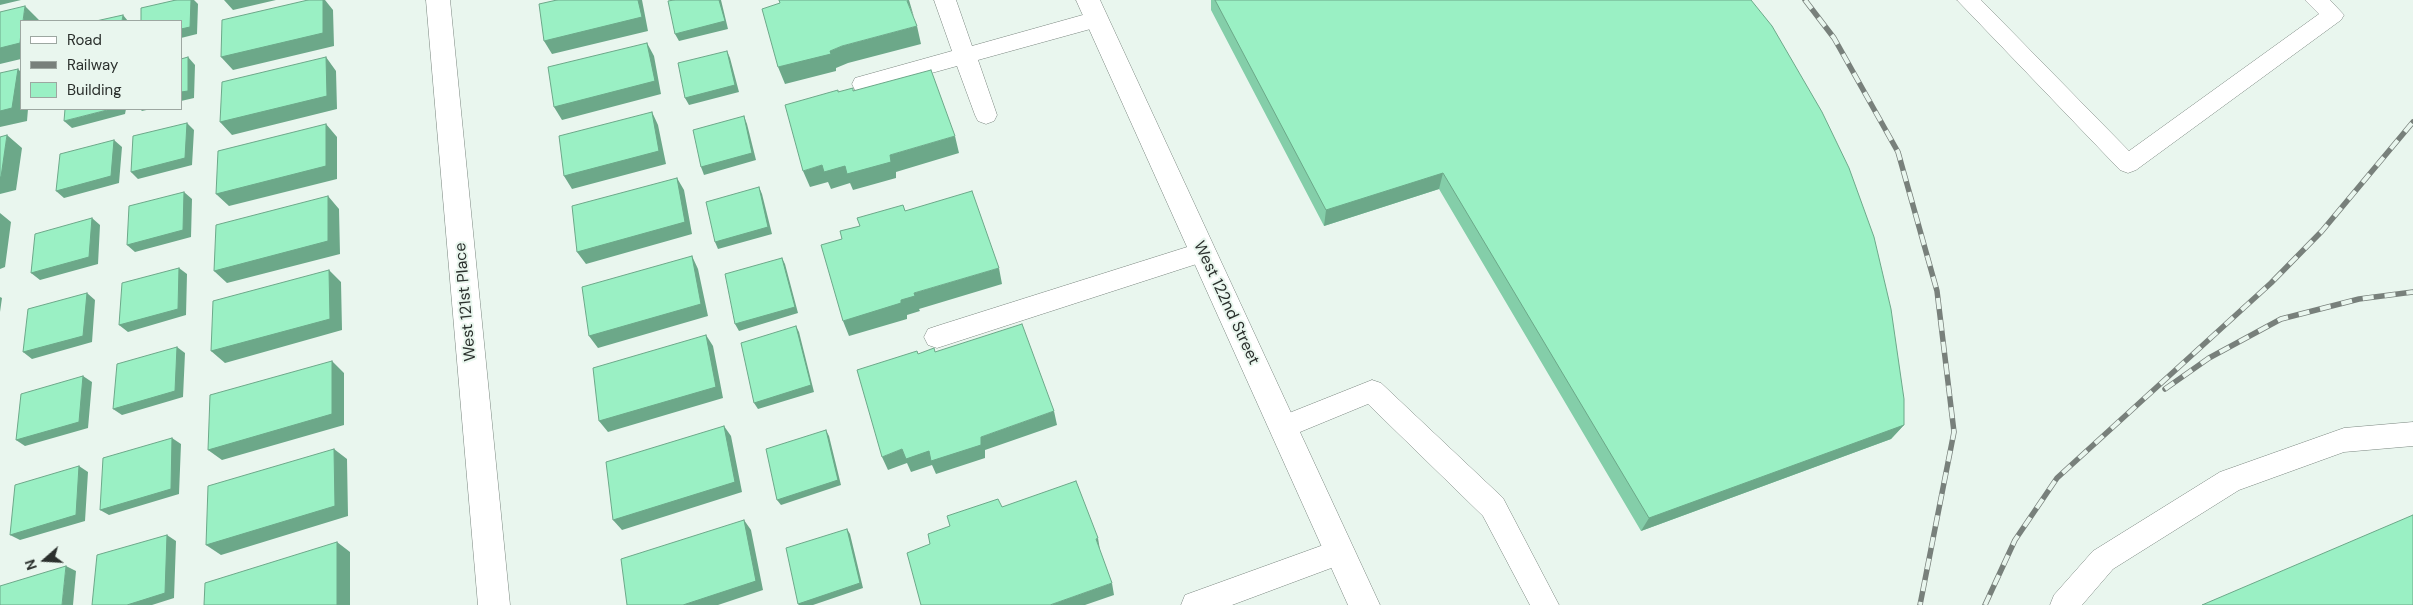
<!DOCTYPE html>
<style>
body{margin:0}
#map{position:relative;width:2413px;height:605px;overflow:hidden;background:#e9f6ee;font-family:"DM Sans",sans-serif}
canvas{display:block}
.legend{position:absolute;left:20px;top:20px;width:162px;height:90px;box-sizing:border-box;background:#e9f6ee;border:1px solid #9da7a1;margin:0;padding:6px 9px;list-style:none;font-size:15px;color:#2b302d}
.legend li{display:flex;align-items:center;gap:10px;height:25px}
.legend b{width:25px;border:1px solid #9da7a1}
.north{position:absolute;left:20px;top:535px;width:50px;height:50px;-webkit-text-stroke:4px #e9f6ee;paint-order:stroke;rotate:251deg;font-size:14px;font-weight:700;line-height:20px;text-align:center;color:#2b302d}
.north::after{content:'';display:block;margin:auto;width:18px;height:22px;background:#2b302d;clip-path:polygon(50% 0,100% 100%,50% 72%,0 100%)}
</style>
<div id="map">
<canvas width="2413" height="605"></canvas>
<ul class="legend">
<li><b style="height:6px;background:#fff"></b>Road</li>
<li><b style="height:6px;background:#78807b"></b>Railway</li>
<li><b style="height:14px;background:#9af0c4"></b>Building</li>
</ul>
<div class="north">N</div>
</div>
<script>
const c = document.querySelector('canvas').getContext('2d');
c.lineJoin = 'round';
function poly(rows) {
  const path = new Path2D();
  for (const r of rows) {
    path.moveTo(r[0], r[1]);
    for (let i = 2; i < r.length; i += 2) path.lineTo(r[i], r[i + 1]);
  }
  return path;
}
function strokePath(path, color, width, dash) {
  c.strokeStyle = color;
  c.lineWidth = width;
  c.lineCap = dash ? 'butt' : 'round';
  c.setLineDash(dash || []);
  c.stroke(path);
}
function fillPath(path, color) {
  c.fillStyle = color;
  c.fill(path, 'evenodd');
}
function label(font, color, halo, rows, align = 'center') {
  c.font = font + ' "DM Sans",sans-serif';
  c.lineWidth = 4;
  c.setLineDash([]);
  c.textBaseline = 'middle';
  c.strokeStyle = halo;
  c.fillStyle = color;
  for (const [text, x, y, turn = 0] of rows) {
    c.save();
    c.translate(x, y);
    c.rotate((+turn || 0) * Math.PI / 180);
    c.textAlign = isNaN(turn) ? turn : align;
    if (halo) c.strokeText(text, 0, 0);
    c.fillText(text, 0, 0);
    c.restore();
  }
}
const service = poly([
 [934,0,956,0,972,46,1097,11,1105,13,1108,19,1105,25,978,60,997,115,994,121,986,124,978,121,975,115,957,66,863,92,855,90,852,84,855,78,952,51,934,0],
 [1957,0,1981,0,2129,151,2319,14,2305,0,2330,0,2344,15,2341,20,2136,170,2128,173,2120,170,1957,0],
 [1203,242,1212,245,1215,252,1212,259,937,348,928,345,924,337,928,329,937,326,1203,242],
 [1372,380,1381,383,1503,498,1559,605,1530,605,1483,516,1368,404,1283,439,1274,435,1270,427,1274,419,1372,380],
 [2413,422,2413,446,2344,452,2239,490,2113,569,2082,605,2050,605,2054,595,2093,551,2220,472,2344,428,2413,422],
 [1340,539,1350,543,1354,552,1350,561,1232,605,1181,605,1185,595,1340,539]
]);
const minor = poly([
 [426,0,450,0,510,605,478,605,426,0]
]);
const tertiary = poly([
 [1076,0,1100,0,1380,605,1348,605,1076,0]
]);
strokePath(service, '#7b8780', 1);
strokePath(minor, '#7b8780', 1);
strokePath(tertiary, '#7b8780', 1);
fillPath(service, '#fff');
fillPath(minor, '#fff');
fillPath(tertiary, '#fff');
const rail = poly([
 [1805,0,1834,38,1898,152,1937,291,1954,432,1920,605],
 [2165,389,2209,358,2281,319,2359,299,2413,292],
 [1985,605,2015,540,2057,478,2271,283,2322,231,2413,122]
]);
strokePath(rail, '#78807b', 5.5);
strokePath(rail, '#e9f6ee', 4, [11]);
fillPath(poly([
 [1211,0,1751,0,1904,425,1891,439,1641,531,1439,189,1324,226,1211,10]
]), '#84cea9');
fillPath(poly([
 [0,0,21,0,0,5],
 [191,0,194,0,198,4,197,34,181,38,181,29],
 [224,0,276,0,233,10],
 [323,0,325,0,333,10,334,46,233,70,221,57],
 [638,0,642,0,648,31,552,54,544,41],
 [719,0,721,0,728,29,679,41,675,34],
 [909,0,914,17,907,1],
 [25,6,39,20,39,21,23,21],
 [123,15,128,21,122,21],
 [917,26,921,44,848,63,836,68,836,71,785,84,778,67,830,51,842,46],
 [21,32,21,59,0,64,0,48],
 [647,43,654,56,661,94,562,120,554,107],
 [727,51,730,58,739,92,689,105,685,98],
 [188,57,195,65,194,98,181,101,181,92],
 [326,57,336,71,337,109,232,135,220,122],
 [18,69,21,72,21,109,28,109,27,121,0,127,0,111],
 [111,109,126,109,125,114,72,128,64,121],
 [140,109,151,109,142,111],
 [652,112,658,125,666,164,572,189,564,176],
 [744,116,747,124,756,160,704,175,701,167],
 [187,123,194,130,192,165,138,179,131,172],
 [326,124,337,137,337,179,229,206,216,194],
 [7,135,22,148,16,190,0,194,0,177],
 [955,136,959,153,896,172,896,178,853,190,850,183,831,189,828,182,810,187,803,171,822,165,845,166,890,155],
 [114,140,122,147,119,183,64,198,56,191],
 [1443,173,1439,189,1324,226,1326,210],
 [677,178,684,190,692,234,586,264,577,252],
 [759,187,762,194,772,234,718,249,715,242],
 [184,192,192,199,191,237,135,252,127,245],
 [328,196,339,209,340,254,227,283,214,271],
 [0,213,11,222,5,267,0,269],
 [92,218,100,225,98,264,40,280,31,273],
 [692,256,698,269,708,316,598,348,589,336],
 [782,258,785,264,798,313,739,331,735,324],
 [179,268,187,274,186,315,128,332,119,325],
 [999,268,1002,284,919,309,920,311,907,315,907,319,849,336,843,321,901,300,914,293],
 [329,270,341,282,342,330,225,363,211,351],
 [87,293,95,300,92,342,32,359,23,352],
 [0,297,2,298,0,312],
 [796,326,799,332,814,392,758,409,754,403],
 [706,335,713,346,723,398,608,432,599,421],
 [177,347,185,353,183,397,122,415,113,409],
 [332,361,344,373,344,425,222,460,208,450],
 [83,376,92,382,88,428,25,446,16,440],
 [1054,411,1057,425,985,450,985,458,936,474,932,465,911,472,907,463,888,470,882,457,902,449,929,451,981,437],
 [1904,425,1891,439,1641,531,1649,518],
 [724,426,731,436,742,492,622,530,613,520],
 [826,430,829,436,841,485,781,505,777,500],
 [172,438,181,444,179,494,109,515,100,510],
 [334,449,347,459,348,516,221,555,206,545],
 [79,466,88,472,85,521,20,540,10,535],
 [744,520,751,530,763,590,718,605,683,605],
 [847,529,850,534,863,588,813,605,799,605,798,604],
 [167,535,176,541,174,598,152,605,127,605],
 [1098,538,1100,550,1096,539],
 [337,542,350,552,350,605,337,605],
 [66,566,76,571,73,605,62,605],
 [1112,583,1114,595,1085,605,1050,605]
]), '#6ca889');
const building = poly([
 [176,0,191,0,190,27,181,29,181,21,141,21,141,8,176,0],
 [308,0,323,0,323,33,221,57,222,20,308,0],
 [557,0,638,0,642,17,544,41,539,4,557,0],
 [674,0,719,0,725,21,675,34,668,1,674,0],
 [779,0,909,0,907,1,917,26,842,46,830,51,831,54,778,67,762,9,780,3,779,0],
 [1215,0,1751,0,1772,26,1822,112,1849,168,1874,237,1891,309,1904,399,1904,425,1649,518,1443,173,1326,210,1215,0],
 [25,6,23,21,21,21,21,32,20,43,0,48,0,12,25,6],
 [123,15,122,21,96,21,123,15],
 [647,43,655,81,554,107,548,67,647,43],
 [727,51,735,85,685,98,678,63,727,51],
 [188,57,188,91,181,92,181,59,188,57],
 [326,57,327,96,220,122,222,82,326,57],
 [18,69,12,108,0,111,0,73,18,69],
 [931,70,955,136,890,155,891,162,847,174,845,166,824,172,822,165,803,171,785,105,838,90,838,92,853,88,853,91,931,70],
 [65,109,111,109,64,121,65,109],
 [652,112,659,151,564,176,559,136,652,112],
 [744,116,752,153,701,167,693,130,744,116],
 [187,123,185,158,131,172,133,136,187,123],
 [326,124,326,166,216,194,218,151,326,124],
 [7,135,1,177,0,177,0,137,7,135],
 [114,140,111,176,56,191,60,154,114,140],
 [677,178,685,222,577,252,572,206,677,178],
 [759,187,768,227,715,242,706,202,759,187],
 [972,191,999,268,914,293,915,296,901,300,901,303,843,321,821,245,842,239,840,231,860,226,857,218,903,205,905,211,972,191],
 [184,192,183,230,127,245,129,206,184,192],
 [328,196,328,241,214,271,216,225,328,196],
 [92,218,89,257,31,273,35,234,92,218],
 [692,256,701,304,589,336,582,287,692,256],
 [782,258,795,307,735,324,725,274,782,258],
 [179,268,178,309,119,325,122,283,179,268],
 [329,270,330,319,211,351,213,301,329,270],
 [87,293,83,336,23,352,28,309,87,293],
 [1022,324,1054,411,981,437,981,445,931,461,929,451,906,459,902,449,882,457,857,370,917,351,918,354,934,348,935,352,1022,324],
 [796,326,811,385,754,403,741,343,796,326],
 [706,335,716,387,599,421,593,368,706,335],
 [177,347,175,391,113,409,117,364,177,347],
 [332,361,332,414,208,450,210,395,332,361],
 [83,376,79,422,16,440,21,394,83,376],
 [724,426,735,482,613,520,606,462,724,426],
 [826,430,838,480,777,500,766,449,826,430],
 [172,438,171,489,100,510,103,458,172,438],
 [334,449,335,506,206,545,208,486,334,449],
 [79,466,76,515,10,535,15,485,79,466],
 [1076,481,1098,538,1096,539,1112,583,1050,605,921,605,907,553,930,544,928,534,950,526,947,516,998,499,1002,507,1076,481],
 [2413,515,2413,605,2202,605,2413,515],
 [744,520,756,581,683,605,627,605,621,559,744,520],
 [847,529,860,583,798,604,786,548,847,529],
 [167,535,165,593,127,605,92,605,97,555,167,535],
 [337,542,337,605,204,605,205,583,337,542],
 [66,566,62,605,0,605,0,586,66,566]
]);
fillPath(building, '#9af0c4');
strokePath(building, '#6ca889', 1);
label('16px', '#2b302d', '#e9f6ee', [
 ["West 121st Place",466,302,-95],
 ["West 122nd Street",1226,303,65]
]);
</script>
